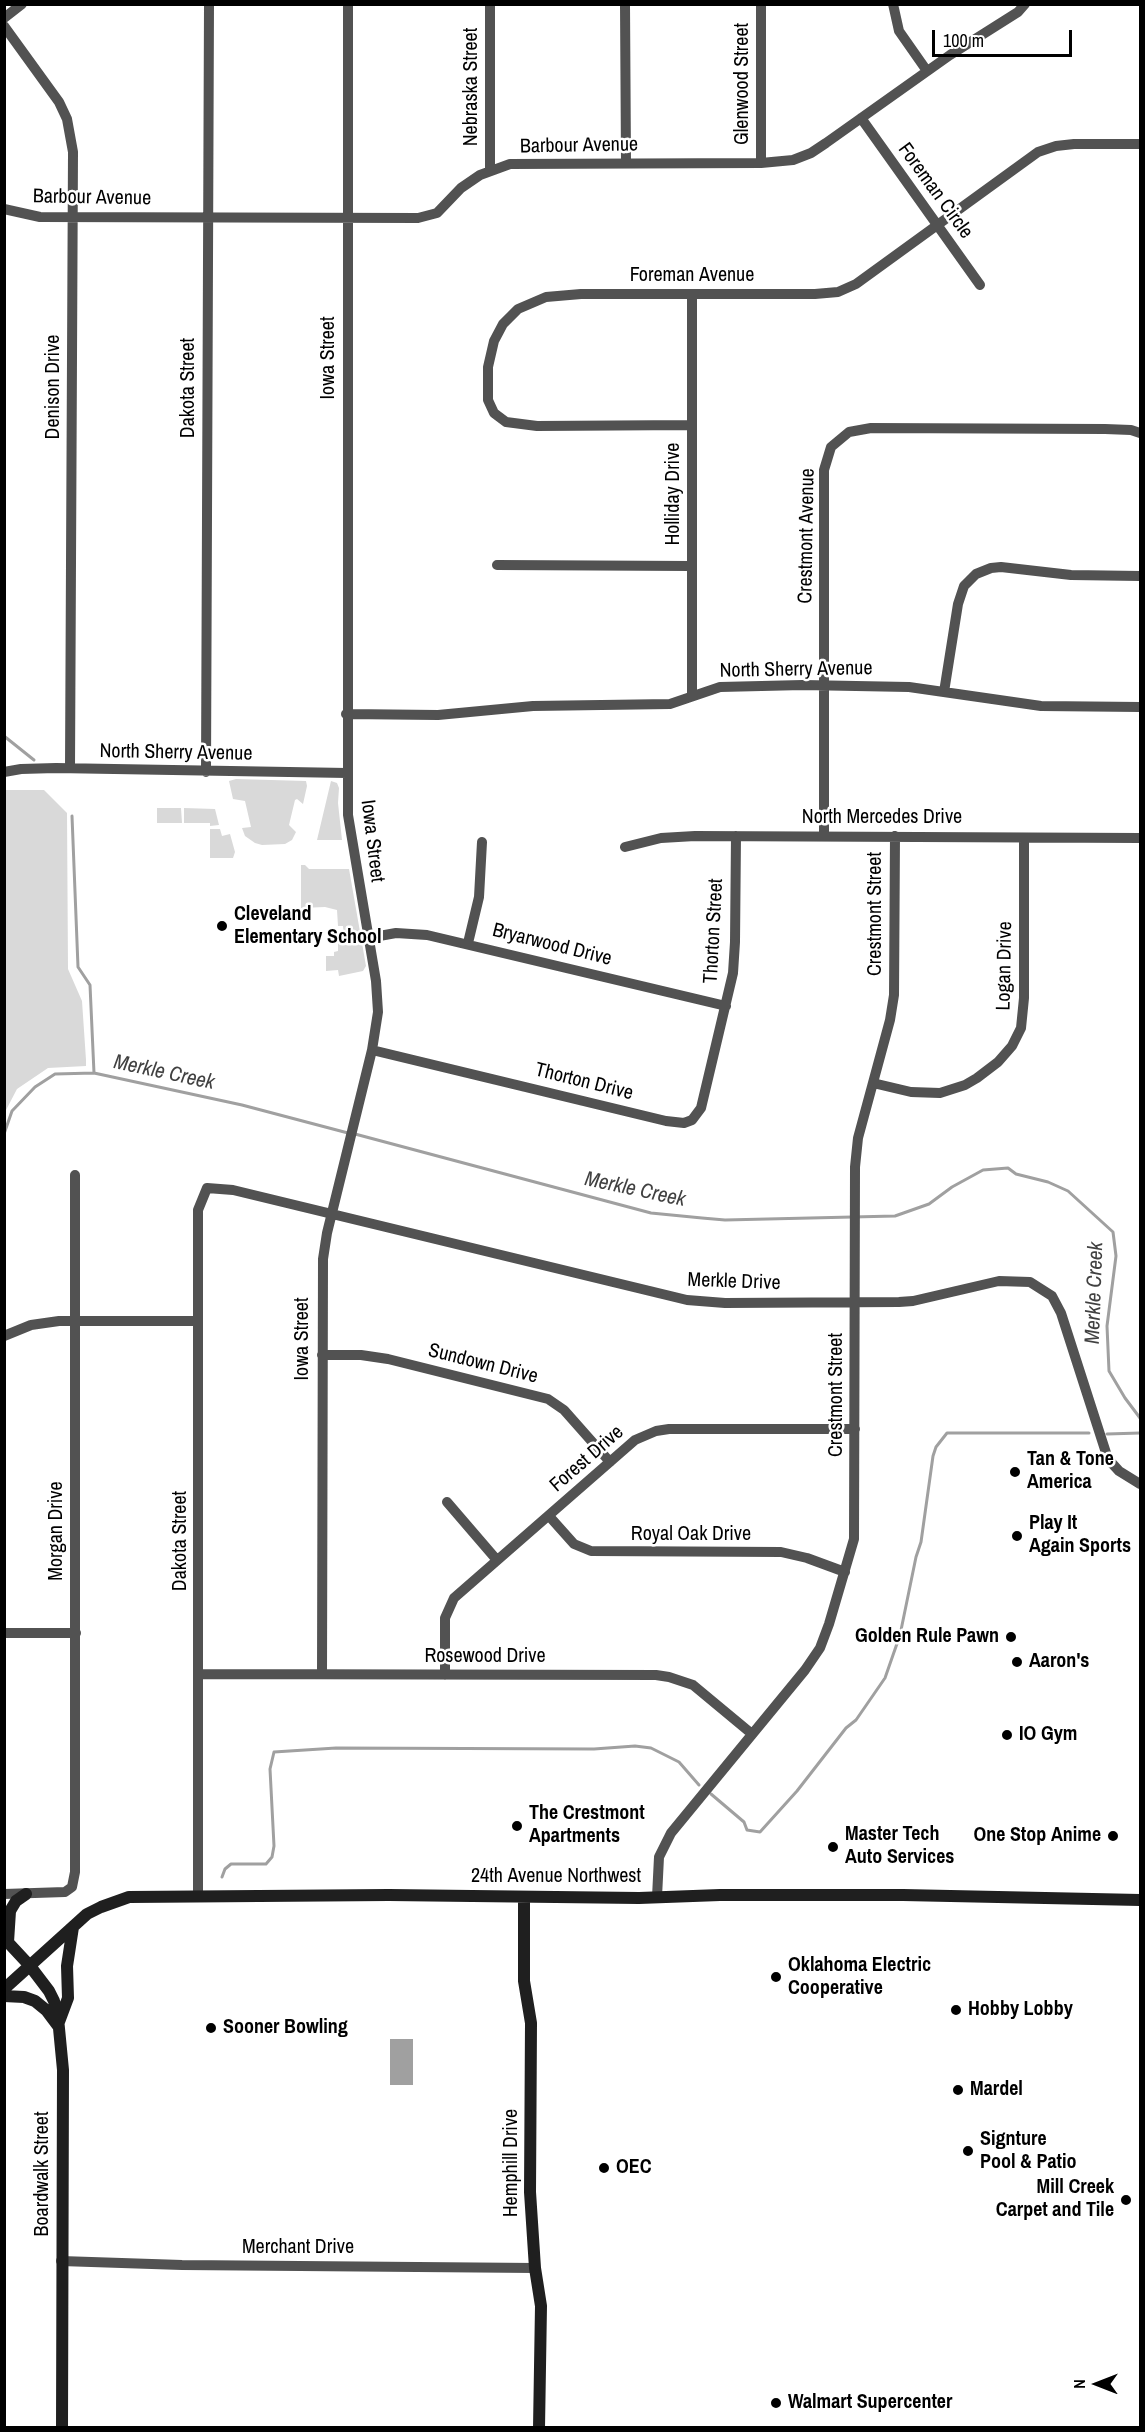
<!DOCTYPE html>
<style>
body{margin:0}
#map{position:relative;width:1145px;height:2432px;overflow:hidden;background:#fff;font-family:"Archivo Narrow",sans-serif}
canvas{display:block}
.frame{position:absolute;inset:0;border:6px solid #000;pointer-events:none}
.north{position:absolute;left:1067px;top:2354px;width:60px;height:60px;-webkit-text-stroke:4px #fff;paint-order:stroke;rotate:270deg;font-size:16px;font-weight:700;line-height:24px;text-align:center;color:#000}
.north::after{content:'';display:block;margin:auto;width:21px;height:27px;background:#000;clip-path:polygon(50% 0,100% 100%,50% 72%,0 100%)}
.scale{position:absolute;left:932px;top:30px;width:140px;height:27px;box-sizing:border-box;border:3px solid #000;border-top:0;padding-left:8px;font-size:18px;line-height:21px;white-space:nowrap;color:#000;-webkit-text-stroke:4px #fff;paint-order:stroke}
</style>
<div id="map">
<canvas width="1145" height="2432"></canvas>
<div class="frame"></div>
<div class="north">N</div>
<div class="scale">100 m</div>
</div>
<script>
const c = document.querySelector('canvas').getContext('2d');
c.lineJoin = 'round';
function fillPath(path, color) {
  c.fillStyle = color;
  c.fill(path, 'evenodd');
}
function poly(rows) {
  const path = new Path2D();
  for (const r of rows) {
    path.moveTo(r[0], r[1]);
    for (let i = 2; i < r.length; i += 2) path.lineTo(r[i], r[i + 1]);
  }
  return path;
}
function strokePath(path, color, width, dash) {
  c.strokeStyle = color;
  c.lineWidth = width;
  c.lineCap = dash ? 'butt' : 'round';
  c.setLineDash(dash || []);
  c.stroke(path);
}
function label(font, color, halo, rows, align = 'center') {
  c.font = font + ' "Archivo Narrow",sans-serif';
  c.lineWidth = 5;
  c.setLineDash([]);
  c.textBaseline = 'middle';
  c.strokeStyle = halo;
  c.fillStyle = color;
  for (const [text, x, y, turn = 0] of rows) {
    c.save();
    c.translate(x, y);
    c.rotate((+turn || 0) * Math.PI / 180);
    c.textAlign = isNaN(turn) ? turn : align;
    if (halo) c.strokeText(text, 0, 0);
    c.fillText(text, 0, 0);
    c.restore();
  }
}
fillPath(poly([
 [236,779,306,781,307,786,303,804,297,799,295,800,289,825,296,832,292,840,285,844,262,845,255,843,245,836,242,828,251,827,245,801,233,799,229,781],
 [331,781,337,783,339,788,338,803,342,840,317,840],
 [5,790,44,790,67,813,68,969,82,1001,86,1060,86,1066,48,1068,17,1089,5,1112],
 [157,808,181,808,182,823,157,823],
 [184,808,215,809,219,825,210,826,210,823,184,823],
 [210,829,220,829,222,836,230,834,235,852,233,858,210,858],
 [301,865,305,865,309,869,349,869,366,966,363,971,339,976,338,970,326,971,326,956,334,956,334,952,338,951,338,939,344,938,343,926,338,926,337,910,325,907,301,908]
]), '#d9d9d9');
fillPath(poly([
 [390,2039,413,2039,413,2085,390,2085]
]), '#a0a0a0');
strokePath(poly([
 [4,736,34,760],
 [72,816,78,967,90,985,94,1073],
 [4,1134,12,1111,35,1087,55,1074,94,1073,242,1105,348,1133],
 [355,1134,651,1213,702,1218,725,1220,895,1216,929,1204,952,1187,983,1170,1008,1168,1016,1174,1048,1182,1068,1191,1113,1232,1116,1256,1107,1326,1109,1371,1125,1398,1140,1418],
 [1107,1434,1140,1433],
 [711,1794,744,1822,747,1830,760,1832,797,1791,846,1728,856,1720,885,1678,900,1635,916,1557,921,1542,933,1456,936,1447,947,1433,1089,1433],
 [222,1877,225,1869,231,1864,266,1864,272,1857,274,1846,270,1769,274,1752,336,1748,594,1749,635,1746,651,1748,679,1762,699,1785]
]), '#a0a0a0', 3);
strokePath(poly([
 [490,4,490,170],
 [625,4,626,163],
 [761,4,761,163],
 [893,4,899,31,927,71],
 [4,18,22,4],
 [4,26,59,102,67,119,73,152,70,768],
 [861,118,980,285],
 [4,209,40,217,418,218,437,213,461,188,480,175,510,164,761,163,793,160,811,153,826,143,950,55,1018,12,1025,4],
 [692,425,537,426,506,422,494,413,488,400,488,367,494,341,503,324,518,309,546,297,581,294,815,294,838,292,856,284,1038,152,1056,146,1074,144,1140,144],
 [497,565,691,566],
 [944,692,958,604,964,586,976,574,991,568,1001,567,1071,575,1140,576],
 [692,696,692,294],
 [346,714,438,715,533,706,670,704,720,687,803,685,909,687,1041,706,1140,707],
 [4,772,21,769,56,768,347,773],
 [206,772,209,4],
 [824,835,824,470,831,447,849,432,871,428,1105,429,1131,430,1140,433],
 [625,847,661,838,695,836,1140,838],
 [368,938,396,933,427,935,726,1006],
 [468,943,479,897,482,842],
 [372,1050,666,1121,684,1123,692,1120,701,1108,733,973,735,942,736,836],
 [873,1083,911,1092,940,1093,965,1085,977,1078,998,1062,1012,1046,1021,1028,1024,998,1024,838],
 [4,1336,31,1325,59,1321,198,1321],
 [322,1355,361,1355,388,1359,548,1399,564,1410,610,1462],
 [447,1502,496,1559],
 [549,1516,574,1544,591,1551,781,1552,807,1558,845,1572],
 [4,1633,76,1633],
 [199,1674,656,1675,669,1677,693,1685,752,1734],
 [322,1674,323,1259,327,1233,372,1050,378,1012,376,981,348,815,348,4],
 [445,1675,445,1618,454,1598,635,1440,656,1431,669,1429,855,1429],
 [4,1894,65,1892,72,1887,75,1872,75,1175],
 [198,1896,198,1210,207,1188,233,1190,687,1300,725,1303,899,1302,913,1301,999,1281,1030,1282,1052,1296,1061,1313,1108,1459,1119,1471,1140,1484],
 [657,1897,659,1857,671,1833,805,1670,820,1648,829,1624,854,1539,855,1167,858,1138,890,1020,894,995,895,836],
 [61,2261,182,2265,535,2268]
]), '#525252', 10);
strokePath(poly([
 [524,1897,524,1981,531,2023,530,2192,535,2268,541,2306,539,2428],
 [4,1938,30,1966,49,1991,54,2001,58,2018,63,2070,62,2428],
 [8,1942,10,1911,16,1901,26,1894],
 [4,1989,87,1914,101,1907,129,1897,389,1895,639,1898,720,1895,903,1895,1140,1900],
 [4,1996,24,1997,35,2001,46,2010,58,2026],
 [59,2022,68,1998,67,1966,73,1927]
]), '#1f1f1f', 12);
for (const [x, y, r, color] of [
 [222,926,6,"#000"],
 [1015,1472,6,"#000"],
 [1017,1536,6,"#000"],
 [1011,1637,6,"#000"],
 [1017,1662,6,"#000"],
 [1007,1735,6,"#000"],
 [517,1826,6,"#000"],
 [1113,1836,6,"#000"],
 [833,1847,6,"#000"],
 [776,1977,6,"#000"],
 [956,2010,6,"#000"],
 [211,2028,6,"#000"],
 [958,2090,6,"#000"],
 [968,2151,6,"#000"],
 [604,2168,6,"#000"],
 [1126,2200,6,"#000"],
 [776,2403,6,"#000"]
]) {
  const dot = new Path2D();
  dot.arc(x, y, r, 0, 2 * Math.PI);
  c.fillStyle = color;
  c.fill(dot);
  strokePath(dot, '#fff', 2);
}
label('20px', '#000', '#fff', [
 ["Glenwood Street",743,84,-90],
 ["Nebraska Street",472,87,-90],
 ["Barbour Avenue",579,146,-1],
 ["Foreman Circle",935,191,54],
 ["Barbour Avenue",92,198,1],
 ["Foreman Avenue",692,276],
 ["Iowa Street",329,358,-90],
 ["Denison Drive",54,387,-90],
 ["Dakota Street",189,388,-90],
 ["Holliday Drive",674,494,-90],
 ["Crestmont Avenue",807,536,-89],
 ["North Sherry Avenue",796,670,-1],
 ["North Sherry Avenue",176,753,1],
 ["North Mercedes Drive",882,818],
 ["Iowa Street",372,841,83],
 ["Crestmont Street",876,914,-90],
 ["Thorton Street",714,931,-87],
 ["Bryarwood Drive",552,945,14],
 ["Logan Drive",1005,966,-89],
 ["Thorton Drive",584,1082,14],
 ["Merkle Drive",734,1282,2],
 ["Iowa Street",303,1339,-90],
 ["Sundown Drive",483,1364,14],
 ["Crestmont Street",837,1395,-90],
 ["Forest Drive",587,1459,-41],
 ["Morgan Drive",57,1531,-90],
 ["Royal Oak Drive",691,1535],
 ["Dakota Street",181,1541,-90],
 ["Rosewood Drive",485,1657],
 ["24th Avenue Northwest",556,1877],
 ["Hemphill Drive",512,2163,-90],
 ["Boardwalk Street",43,2174,-90],
 ["Merchant Drive",298,2248]
]);
label('bold 20px', '#000', '#fff', [
 ["Cleveland",234,915],
 ["Elementary School",234,938],
 ["Tan & Tone",1027,1460],
 ["America",1027,1483],
 ["Play It",1029,1524],
 ["Again Sports",1029,1547],
 ["Golden Rule Pawn",999,1637,"right"],
 ["Aaron's",1029,1662],
 ["IO Gym",1019,1735],
 ["The Crestmont",529,1814],
 ["Apartments",529,1837],
 ["Master Tech",845,1835],
 ["Auto Services",845,1858],
 ["One Stop Anime",1101,1836,"right"],
 ["Oklahoma Electric",788,1966],
 ["Cooperative",788,1989],
 ["Hobby Lobby",968,2010],
 ["Sooner Bowling",223,2028],
 ["Mardel",970,2090],
 ["Signture",980,2140],
 ["Pool & Patio",980,2163],
 ["OEC",616,2168],
 ["Mill Creek",1114,2188,"right"],
 ["Carpet and Tile",1114,2211,"right"],
 ["Walmart Supercenter",788,2403]
], 'left');
label('italic 21px', '#414141', '#fff', [
 ["Merkle Creek",164,1073,12],
 ["Merkle Creek",635,1190,12],
 ["Merkle Creek",1095,1293,-88]
]);
</script>
